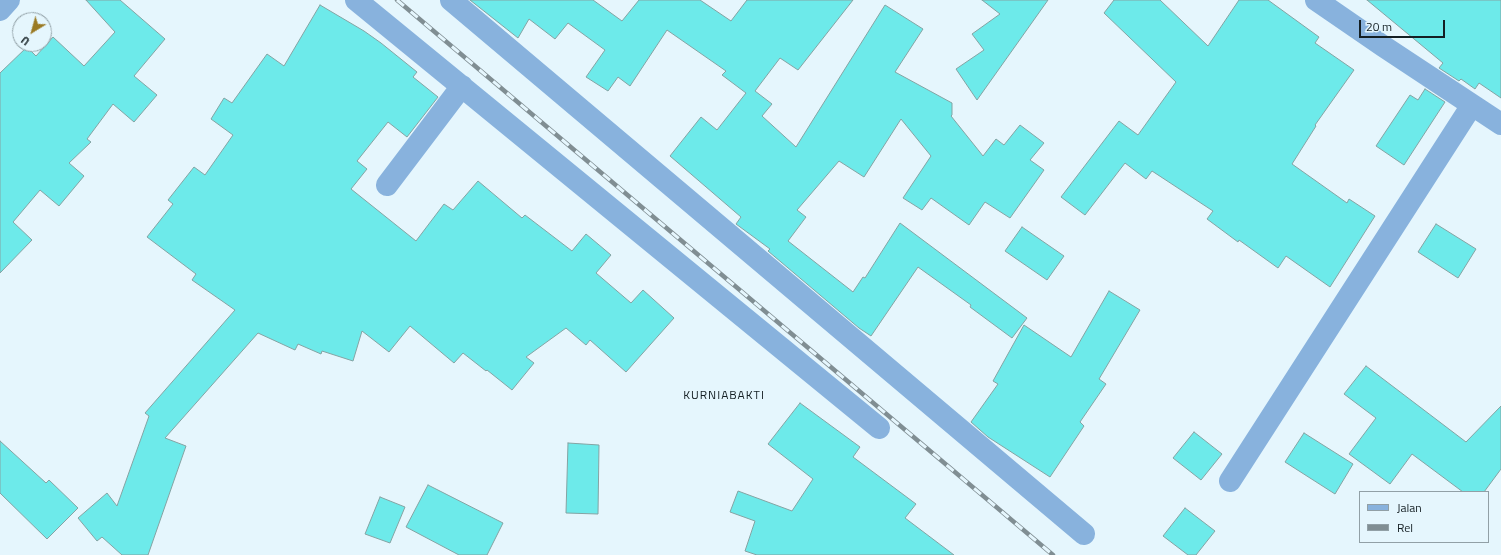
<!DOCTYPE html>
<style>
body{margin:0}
#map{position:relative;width:1501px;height:555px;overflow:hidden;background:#e5f6fd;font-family:"Titillium Web",sans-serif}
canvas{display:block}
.legend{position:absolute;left:1359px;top:491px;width:130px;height:52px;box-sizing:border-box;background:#e5f6fd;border:1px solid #91a0a6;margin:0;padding:5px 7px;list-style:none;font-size:12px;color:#141f23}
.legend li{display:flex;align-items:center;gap:8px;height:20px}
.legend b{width:20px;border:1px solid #91a0a6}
.north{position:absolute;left:12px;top:12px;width:40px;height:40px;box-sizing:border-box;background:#e5f6fd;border:1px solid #91a0a6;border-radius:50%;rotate:217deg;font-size:11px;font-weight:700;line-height:16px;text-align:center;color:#141f23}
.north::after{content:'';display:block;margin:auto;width:14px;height:18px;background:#9a7a24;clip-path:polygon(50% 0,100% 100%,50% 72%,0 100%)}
.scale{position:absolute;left:1359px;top:20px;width:86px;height:18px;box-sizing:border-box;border:2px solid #141f23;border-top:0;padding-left:5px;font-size:12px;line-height:14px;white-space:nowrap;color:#141f23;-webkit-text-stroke:3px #e5f6fd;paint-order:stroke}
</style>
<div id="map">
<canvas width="1501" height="555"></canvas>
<ul class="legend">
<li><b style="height:5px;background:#88b2dd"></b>Jalan</li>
<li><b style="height:5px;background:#808e93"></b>Rel</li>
</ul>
<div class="north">U</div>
<div class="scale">20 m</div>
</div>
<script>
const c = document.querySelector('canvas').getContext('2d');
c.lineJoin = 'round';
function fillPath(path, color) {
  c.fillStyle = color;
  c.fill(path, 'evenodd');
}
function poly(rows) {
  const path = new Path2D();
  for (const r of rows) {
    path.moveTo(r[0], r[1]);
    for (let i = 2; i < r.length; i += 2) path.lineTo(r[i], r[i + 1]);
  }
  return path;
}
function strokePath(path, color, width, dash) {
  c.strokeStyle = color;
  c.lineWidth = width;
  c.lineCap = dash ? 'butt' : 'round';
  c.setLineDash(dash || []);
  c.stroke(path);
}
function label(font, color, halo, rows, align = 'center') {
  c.font = font + ' "Titillium Web",sans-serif';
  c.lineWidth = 4;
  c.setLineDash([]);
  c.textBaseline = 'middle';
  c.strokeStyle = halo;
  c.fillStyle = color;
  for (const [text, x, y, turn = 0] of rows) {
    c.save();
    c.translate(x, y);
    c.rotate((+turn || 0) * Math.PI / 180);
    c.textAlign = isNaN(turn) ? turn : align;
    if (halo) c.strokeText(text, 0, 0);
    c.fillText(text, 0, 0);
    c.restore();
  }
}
const building = poly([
 [86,0,120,0,165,39,134,76,157,95,134,122,113,104,87,139,91,142,69,163,84,176,59,206,40,190,13,222,32,240,0,273,0,73,27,47,36,56,53,37,84,66,115,32,86,0],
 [470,0,593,0,622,21,639,0,700,0,731,21,747,0,853,0,798,70,780,58,755,91,772,104,762,116,796,147,885,5,923,29,895,72,952,103,952,115,951,116,983,156,996,139,1004,145,1020,125,1044,143,1030,160,1044,170,1010,218,985,202,969,225,931,198,922,210,903,198,931,156,901,119,864,177,839,161,797,210,806,217,788,241,853,292,863,277,865,278,900,223,1027,318,1012,338,970,307,971,305,918,267,871,336,859,328,768,251,770,249,736,224,741,217,670,156,701,117,717,130,746,93,722,75,726,71,667,30,630,86,618,77,608,91,586,77,605,50,568,23,555,39,529,19,518,38,470,0],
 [982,0,1048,0,977,100,956,69,984,50,972,34,1000,14,982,0],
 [1114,0,1160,0,1208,46,1239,0,1268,0,1319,37,1315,43,1354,70,1315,125,1316,126,1292,164,1347,203,1349,199,1375,216,1330,287,1286,256,1278,268,1239,240,1238,242,1207,219,1213,211,1152,171,1146,179,1125,163,1085,215,1061,197,1119,121,1138,135,1176,82,1104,13,1114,0],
 [1367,0,1501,0,1501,98,1479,83,1475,89,1461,79,1459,81,1439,68,1443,63,1367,0],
 [320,5,364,31,381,43,417,72,413,77,438,97,407,137,388,122,357,161,367,169,351,189,416,241,444,204,453,210,478,181,522,218,525,215,572,251,586,234,611,255,596,273,631,303,643,290,674,318,626,372,590,340,586,345,566,328,526,357,534,363,512,390,487,370,486,371,463,353,454,363,410,326,389,352,362,331,353,361,322,351,321,354,298,344,295,350,258,333,165,438,186,446,148,555,122,555,102,537,97,541,78,518,107,493,117,506,149,416,145,413,235,310,192,280,196,274,147,237,173,204,168,200,194,167,205,175,233,135,211,119,224,98,232,103,267,54,284,66,320,5],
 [1425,89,1445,102,1404,165,1376,146,1410,95,1418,100,1425,89],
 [1436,224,1476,249,1458,278,1418,252,1436,224],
 [1022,227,1064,256,1047,280,1005,251,1022,227],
 [1109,291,1140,310,1099,379,1106,384,1080,422,1084,426,1050,477,988,437,971,422,998,384,993,381,1024,325,1071,357,1109,291],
 [1366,366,1466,442,1501,406,1501,469,1484,492,1463,492,1412,454,1390,484,1349,454,1376,418,1344,394,1366,366],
 [800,403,860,447,853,457,916,504,905,518,954,555,757,555,745,551,755,521,730,512,738,491,792,511,813,479,768,444,800,403],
 [1194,432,1222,454,1201,480,1173,458,1194,432],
 [1304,433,1353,464,1335,494,1285,462,1304,433],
 [0,441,46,483,49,480,78,508,47,539,0,493,0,441],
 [568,443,599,445,598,514,566,513,568,443],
 [428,485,503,523,487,555,459,555,406,527,428,485],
 [380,497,405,507,390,543,365,534,380,497],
 [1185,508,1215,531,1196,555,1188,555,1163,536,1185,508]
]);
fillPath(building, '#6deaea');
strokePath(building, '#84a3a3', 1);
strokePath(poly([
 [356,0,879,428],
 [451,0,1084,534],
 [1316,0,1383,46,1501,124],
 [0,10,9,0],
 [387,185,462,86],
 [1230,481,1472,105]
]), '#88b2dd', 22);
const rail = poly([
 [397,0,1053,555]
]);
strokePath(rail, '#808e93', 4.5);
strokePath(rail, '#e5f6fd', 3, [9]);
c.letterSpacing = '1px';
label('12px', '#141f23', '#e5f6fd', [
 ["KURNIABAKTI",724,396]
]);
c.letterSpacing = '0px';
</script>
